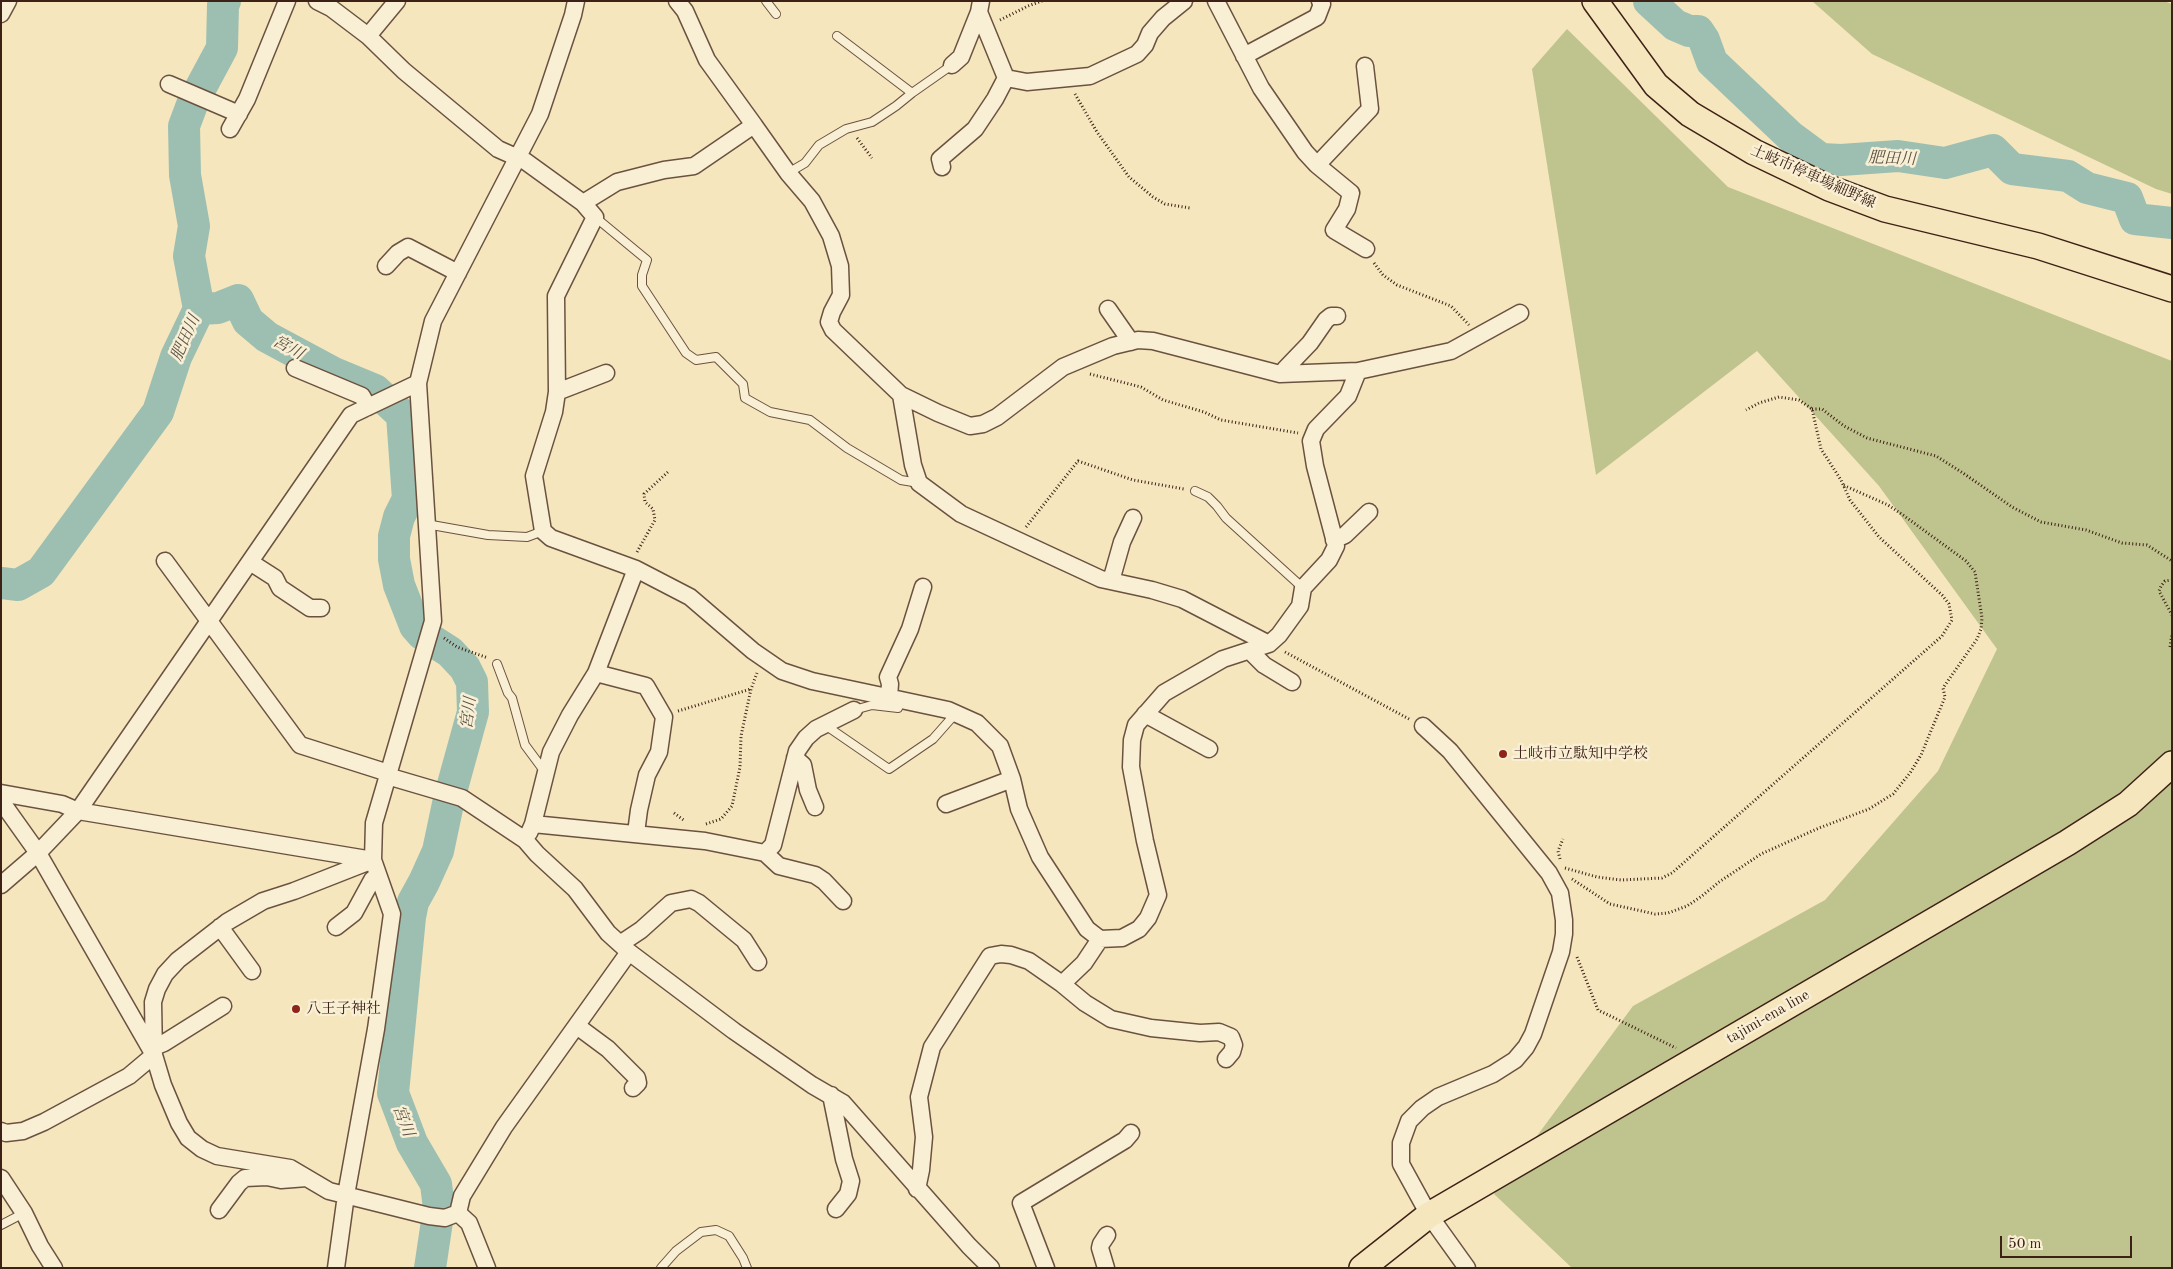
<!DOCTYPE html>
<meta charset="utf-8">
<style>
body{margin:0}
#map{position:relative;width:2173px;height:1269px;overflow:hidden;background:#f5e6bd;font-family:"Old Standard TT",serif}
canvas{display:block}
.frame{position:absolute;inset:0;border:2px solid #3d2116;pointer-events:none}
.scale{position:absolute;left:2000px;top:1236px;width:132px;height:22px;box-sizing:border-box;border:2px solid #3d2116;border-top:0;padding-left:6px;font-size:15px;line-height:18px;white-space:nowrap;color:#3d2116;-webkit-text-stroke:4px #f8efd4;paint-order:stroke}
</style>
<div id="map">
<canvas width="2173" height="1269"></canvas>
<div class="frame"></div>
<div class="scale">50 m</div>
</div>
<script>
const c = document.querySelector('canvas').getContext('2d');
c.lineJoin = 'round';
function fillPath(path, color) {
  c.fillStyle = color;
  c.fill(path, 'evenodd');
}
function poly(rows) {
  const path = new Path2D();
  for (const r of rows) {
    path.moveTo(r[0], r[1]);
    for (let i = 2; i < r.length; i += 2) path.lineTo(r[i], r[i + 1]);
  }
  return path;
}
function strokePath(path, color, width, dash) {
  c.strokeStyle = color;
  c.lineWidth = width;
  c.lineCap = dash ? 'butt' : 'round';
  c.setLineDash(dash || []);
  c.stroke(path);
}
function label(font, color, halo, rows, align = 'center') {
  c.font = font + ' "Old Standard TT","Noto Serif JP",serif';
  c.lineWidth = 5;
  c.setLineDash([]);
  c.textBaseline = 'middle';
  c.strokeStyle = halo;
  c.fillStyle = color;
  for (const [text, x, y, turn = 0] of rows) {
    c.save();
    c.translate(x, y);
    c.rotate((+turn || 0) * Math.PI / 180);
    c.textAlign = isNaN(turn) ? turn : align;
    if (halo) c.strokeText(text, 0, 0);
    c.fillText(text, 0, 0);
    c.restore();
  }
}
fillPath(poly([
 [1812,1,2164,1,2172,4,2172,194,2156,189,1872,54],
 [1567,29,1728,187,2172,361,2172,1268,1572,1268,1494,1194,1633,1006,1825,900,1938,771,1997,649,1879,486,1757,351,1596,475,1532,69]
]), '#bfc48f');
strokePath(poly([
 [1649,1,1675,25,1689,31,1698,31,1704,40,1712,62,1790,136,1821,159,1841,160,1898,156,1945,163,1993,150,2012,169,2068,176,2087,188,2127,198,2135,219,2172,223],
 [199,309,218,308,238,300,248,321,267,337,334,373,375,390,402,415,408,499,399,517,394,536,394,559,399,585,415,626,422,634,450,652,465,668,472,682,473,712,449,799,438,851,424,882,413,902,410,917,393,1093,412,1143,436,1184,439,1208,430,1268],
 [1,583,18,585,41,572,158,412,176,357,199,309,189,256,194,226,185,175,184,126,193,102,222,48,223,5,225,1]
]), '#9cbfb2', 32);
const lane = poly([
 [766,1,776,14],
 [837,36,912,93,952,65],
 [788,173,805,163,819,145,846,129,872,122,896,106,912,93],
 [595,217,647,260,642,275,642,286,686,353,696,360,716,357,743,384,745,398,770,412,810,420,847,448,901,480,919,483],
 [1195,491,1208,497,1217,506,1226,518,1303,588],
 [426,524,488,535,527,537,543,531],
 [497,664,508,693,512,698,525,745,545,772],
 [854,710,872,705,898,708,901,700],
 [825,725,889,769,933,739,956,713],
 [1,1225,24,1213],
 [661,1268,676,1251,701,1232,716,1230,729,1236,743,1258,747,1268]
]);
const street = poly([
 [317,1,331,8,368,36,404,71,498,149,525,161,583,203,617,182,664,170,694,166,754,125,788,173,812,201,831,236,840,266,841,295,832,312,829,322,833,330,901,395,938,413,970,426,983,424,997,417,1063,367,1113,346,1138,340,1153,341,1280,374,1358,371,1451,351,1520,313],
 [677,1,685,11,707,60,754,125],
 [1216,1,1261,88,1305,152,1317,165,1370,109,1365,66],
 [1,14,8,1],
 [368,36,397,1],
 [1244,56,1317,17,1322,4,1320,1],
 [952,65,961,57,979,12],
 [1006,78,1027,82,1090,76,1137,54,1145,45,1150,33,1163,18,1184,1],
 [169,84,239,114],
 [230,129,247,99,287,1],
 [1317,165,1351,193,1347,209,1334,230,1366,249],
 [942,167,940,159,975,129,995,99,1006,78,979,12,981,1],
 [583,203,595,217,556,296,557,392,554,412,534,476,543,531,551,538,636,569,690,597,753,651,782,671,812,681,948,710,977,723,1000,746,1012,779,1019,809,1040,857,1087,929,1100,939,1122,938,1139,929,1148,918,1158,895,1145,841,1131,767,1132,740,1136,725,1164,693,1223,659,1269,644,1279,635,1300,606,1303,588,1329,560,1336,546,1315,466,1311,441,1316,429,1348,396,1358,371],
 [386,266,398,253,408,247,458,273],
 [1108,309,1131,342],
 [295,368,362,396,368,407],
 [1284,373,1285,369,1310,343,1326,320,1331,316,1337,316],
 [557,392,606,373],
 [901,395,913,465,919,483,961,514,1101,579,1152,590,1182,599,1269,644],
 [1334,540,1345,535,1369,512],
 [165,561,300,745,382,771,394,778,462,798,525,840,537,854,575,889,608,933,629,952,734,1031,812,1085,843,1103,969,1246,991,1268],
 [250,562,275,578,280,588,310,608,321,608],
 [1111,581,1122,542,1133,518],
 [1250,651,1264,665,1292,682],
 [596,673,646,686,664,717,659,752,647,775,639,810,636,833],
 [889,697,890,684,888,677,910,629,923,587],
 [1145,714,1209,749],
 [1423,726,1450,751,1549,873,1560,893,1564,920,1564,934,1561,952,1533,1034,1526,1047,1515,1060,1493,1074,1438,1097,1422,1108,1409,1121,1401,1143,1401,1164,1429,1215,1467,1268],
 [795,758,803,765,808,790,815,807],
 [1,793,62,804,78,811,373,860],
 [1,801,38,853,154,1055,129,1076,44,1122,23,1131,6,1133,1,1131],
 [946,804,1012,779],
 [533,824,705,841,765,853,779,866,815,875,824,881,843,901],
 [529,833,533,824,551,752,570,715,596,673,636,569],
 [765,853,773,845,797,751,806,738,816,729,854,710],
 [373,860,294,891,263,901,227,922,178,960,165,974,157,989,153,1002,154,1055,163,1085,179,1123,188,1138,202,1149,217,1156,290,1168,329,1191,429,1216,445,1218,458,1213],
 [1,885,38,853,78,811,351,415,418,383],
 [220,927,252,971],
 [336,927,354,913,372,880,378,875],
 [620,944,641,930,671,903,691,899,699,903,744,940,758,962],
 [1062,984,1085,1003,1111,1019,1151,1028,1200,1033,1219,1032,1231,1037,1234,1045,1232,1052,1226,1059],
 [577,1026,608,1049,637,1078,638,1083,633,1088],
 [154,1047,164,1043,223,1006],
 [831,1095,844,1159,851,1181,848,1194,836,1209],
 [1,1178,24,1213,40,1246,54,1268],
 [917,1189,921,1170,924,1137,919,1097,932,1047,990,956,1001,954,1011,955,1029,961,1062,984,1084,963,1100,939],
 [219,1210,239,1183,245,1178,267,1177,281,1180,307,1178],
 [458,1213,462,1196,504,1127,629,952],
 [458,1213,469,1223,487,1268],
 [336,1268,346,1195,376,1029,392,914,373,860,374,823,433,621,418,383,433,321,540,114,573,15,576,1],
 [1046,1268,1021,1203,1125,1140,1131,1133],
 [1106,1268,1100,1248,1101,1244,1107,1235]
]);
const primary = poly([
 [1595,1,1656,85,1690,114,1754,152,1829,188,1885,209,2038,246,2172,289],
 [1362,1268,1429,1215,2067,843,2128,804,2172,764]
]);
strokePath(lane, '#6b5240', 10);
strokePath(street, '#6b5240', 19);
strokePath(primary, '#3d2116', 28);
strokePath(poly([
 [1000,20,1028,6,1042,1],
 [1075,94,1097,132,1129,177,1153,197,1165,204,1190,208],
 [857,138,872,158],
 [1374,263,1383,275,1397,285,1451,306,1469,325],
 [1090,374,1141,387,1163,400,1204,412,1221,420,1298,433],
 [1812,409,1822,409,1844,426,1867,438,1936,456,1963,473,2012,507,2041,522,2086,530,2122,543,2147,545,2172,561],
 [1026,527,1078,461,1133,480,1184,489],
 [637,552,655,520,653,509,645,502,644,494,669,471],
 [2172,580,2165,581,2161,586,2159,591,2172,615],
 [444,638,457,647,488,658],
 [2170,647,2172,634],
 [1285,652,1409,719],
 [678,711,751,689],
 [674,813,685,821],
 [706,824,721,819,732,806,740,767,741,736,751,689,757,673],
 [1560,859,1558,851,1563,839],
 [1565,868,1597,877,1621,880,1662,878,1672,873,1942,636,1952,620,1949,604,1942,595,1879,537,1850,500,1841,480,1821,449,1812,409,1799,400,1779,397,1759,403,1746,410],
 [1572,879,1610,904,1655,914,1668,913,1687,906,1702,896,1719,882,1761,854,1819,828,1869,809,1893,794,1910,773,1921,755,1945,697,1943,688,1977,639,1981,629,1982,618,1975,572,1966,561,1903,515,1888,505,1843,485],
 [1577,957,1598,1010,1676,1048]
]), '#3d2116', 3, [1, 2.5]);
strokePath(lane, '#f8efd4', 8);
strokePath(street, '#f8efd4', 16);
strokePath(primary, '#f5e6bd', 25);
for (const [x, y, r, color] of [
 [1503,754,5,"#8f2418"],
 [296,1009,5,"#8f2418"]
]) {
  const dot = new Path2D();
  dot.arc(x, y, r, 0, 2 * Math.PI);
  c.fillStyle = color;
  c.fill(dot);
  strokePath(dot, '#f8efd4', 2);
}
label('15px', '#3d2116', '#f8efd4', [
 ["土岐市停車場細野線",1813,177,24],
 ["tajimi-ena line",1768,1017,-30]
]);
label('15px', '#3d2116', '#f8efd4', [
 ["土岐市立駄知中学校",1513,754],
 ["八王子神社",306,1009]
], 'left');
label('italic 16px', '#5a5045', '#f8efd4', [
 ["肥田川",1892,159,2],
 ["肥田川",186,338,-66],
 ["宮川",288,348,29],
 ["宮川",469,713,-83],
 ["宮川",403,1121,69]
]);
</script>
